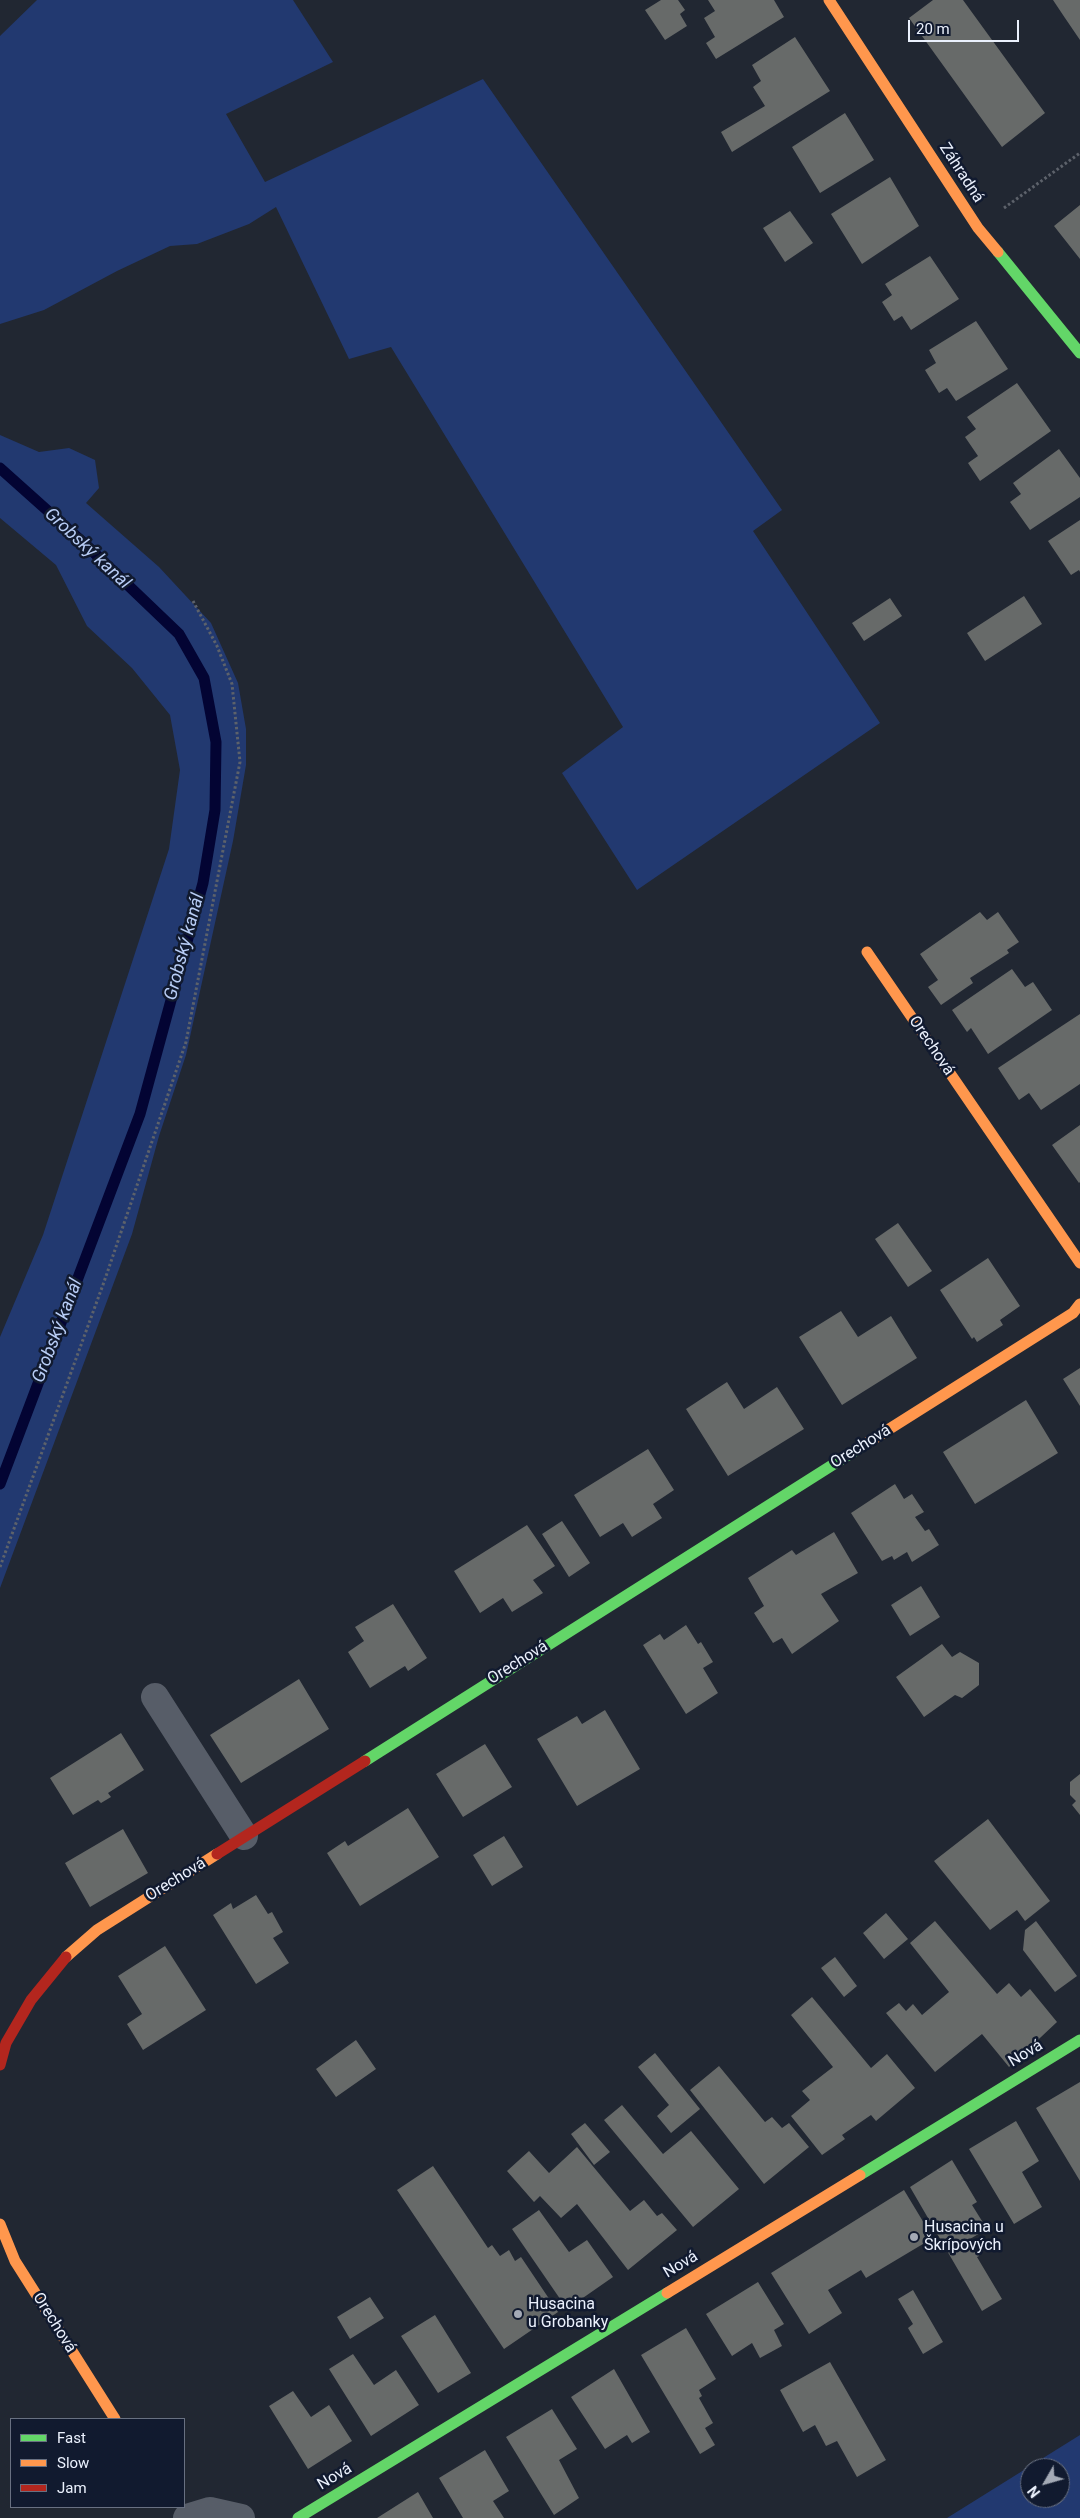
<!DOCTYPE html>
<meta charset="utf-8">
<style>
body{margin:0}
#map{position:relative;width:1080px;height:2518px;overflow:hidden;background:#212732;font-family:Roboto,sans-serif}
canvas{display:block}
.legend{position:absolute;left:10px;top:2418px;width:175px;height:90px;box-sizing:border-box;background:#111a2f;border:1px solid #687081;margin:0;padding:6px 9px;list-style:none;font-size:15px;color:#ebf1fd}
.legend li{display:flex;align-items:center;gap:10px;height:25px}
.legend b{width:25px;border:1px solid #687081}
.north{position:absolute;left:1020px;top:2458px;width:50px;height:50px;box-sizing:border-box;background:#111a2f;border:1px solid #687081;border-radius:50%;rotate:232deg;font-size:14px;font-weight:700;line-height:20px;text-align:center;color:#ebf1fd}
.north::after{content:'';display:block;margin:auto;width:18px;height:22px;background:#a4aab6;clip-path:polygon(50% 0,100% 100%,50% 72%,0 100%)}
.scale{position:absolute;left:908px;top:20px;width:111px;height:22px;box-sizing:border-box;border:2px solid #ebf1fd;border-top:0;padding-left:6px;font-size:15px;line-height:18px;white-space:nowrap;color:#ebf1fd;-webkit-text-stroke:4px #111a2f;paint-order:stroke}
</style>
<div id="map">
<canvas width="1080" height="2518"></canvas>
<ul class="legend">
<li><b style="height:6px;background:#63d668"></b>Fast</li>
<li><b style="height:6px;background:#ff974d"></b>Slow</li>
<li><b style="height:6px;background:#b3261e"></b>Jam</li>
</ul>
<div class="north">N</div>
<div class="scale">20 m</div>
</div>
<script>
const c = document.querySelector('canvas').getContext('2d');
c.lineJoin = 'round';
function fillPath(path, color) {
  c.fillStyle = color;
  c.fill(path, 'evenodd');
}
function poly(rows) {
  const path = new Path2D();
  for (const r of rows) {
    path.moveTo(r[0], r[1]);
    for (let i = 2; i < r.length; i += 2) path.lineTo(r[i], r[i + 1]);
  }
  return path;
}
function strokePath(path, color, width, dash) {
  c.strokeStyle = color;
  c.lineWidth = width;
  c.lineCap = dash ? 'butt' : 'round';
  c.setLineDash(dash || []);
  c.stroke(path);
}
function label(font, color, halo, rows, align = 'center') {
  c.font = font + ' Roboto,sans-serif';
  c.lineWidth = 5;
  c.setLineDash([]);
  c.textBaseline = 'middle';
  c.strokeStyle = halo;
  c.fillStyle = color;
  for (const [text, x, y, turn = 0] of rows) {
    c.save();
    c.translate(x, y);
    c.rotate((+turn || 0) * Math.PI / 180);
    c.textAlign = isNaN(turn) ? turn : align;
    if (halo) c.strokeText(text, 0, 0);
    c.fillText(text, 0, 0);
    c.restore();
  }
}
fillPath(poly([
 [37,0,293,0,333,62,226,114,265,182,483,79,782,510,753,531,880,723,637,890,562,773,623,727,391,347,349,359,276,207,249,224,197,244,170,246,117,271,44,310,0,324,0,36],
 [0,435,39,452,69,448,95,460,99,488,86,503,159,567,211,623,238,683,246,729,246,765,233,841,186,1055,159,1136,132,1234,0,1588,0,1337,43,1235,169,849,180,770,170,715,132,668,87,626,56,565,0,518],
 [1080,2435,1080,2518,947,2518],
 [1030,2468,1060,2468,1060,2498,1030,2498]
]), '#223970');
strokePath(poly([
 [0,468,86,545,179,634,204,678,216,742,215,810,203,883,140,1114,0,1484]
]), '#030433', 11);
fillPath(poly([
 [661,0,678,0,685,10,680,14,687,26,665,40,645,10],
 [708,0,774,0,784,17,716,59,706,43,715,37,704,18,715,11],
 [933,0,963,0,1045,113,1002,147,909,18],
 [1053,0,1080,0,1080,40,1065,18],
 [795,37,830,91,732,152,721,132,765,106,753,87,761,81,752,65],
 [845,113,874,160,820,193,792,147],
 [890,177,919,226,862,264,831,214],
 [1080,205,1080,259,1054,226],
 [790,211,813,243,785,262,763,228],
 [930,256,959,299,911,330,902,316,894,321,882,302,892,295,885,284],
 [976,321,1008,369,956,401,947,388,939,393,925,370,936,363,929,350],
 [1017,383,1051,431,980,481,968,463,978,456,965,437,976,429,967,417],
 [1059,449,1080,478,1080,497,1030,530,1010,502,1021,494,1013,483],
 [1080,520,1080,572,1079,570,1071,575,1048,541],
 [1024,596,1042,624,985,661,967,633],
 [890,598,902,616,864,641,852,623],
 [980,912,987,920,998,912,1019,942,1007,950,1009,953,970,978,973,983,941,1005,928,987,938,980,920,954],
 [1012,969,1025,987,1033,982,1052,1010,988,1054,971,1028,967,1032,952,1010],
 [1080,1014,1080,1084,1041,1110,1029,1093,1019,1100,998,1068],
 [1080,1125,1080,1182,1079,1183,1052,1145],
 [898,1223,932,1271,908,1287,875,1239],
 [988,1258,1020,1306,1000,1320,1003,1325,977,1342,974,1337,972,1339,940,1290],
 [841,1311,858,1337,891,1316,917,1358,842,1405,799,1337],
 [1080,1368,1080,1406,1063,1379],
 [727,1382,744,1409,777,1387,804,1429,728,1476,686,1409],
 [1026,1400,1058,1453,975,1504,943,1452],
 [648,1449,674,1490,653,1504,662,1518,632,1537,623,1523,600,1537,574,1495],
 [895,1484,904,1499,912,1494,924,1512,915,1517,925,1531,929,1529,939,1545,912,1562,907,1552,894,1560,892,1556,882,1561,851,1513],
 [562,1521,590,1563,569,1577,542,1534],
 [527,1525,555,1566,533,1580,543,1593,512,1612,503,1598,480,1613,454,1571],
 [834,1532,858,1573,821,1594,839,1621,792,1654,782,1638,773,1643,754,1613,764,1606,748,1578,792,1550,796,1555],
 [921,1586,940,1617,910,1636,891,1605],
 [393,1604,427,1658,408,1671,405,1666,370,1688,348,1652,364,1641,355,1627],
 [686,1625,698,1644,701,1642,713,1662,703,1668,718,1693,686,1714,643,1645,660,1634,664,1640],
 [942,1644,952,1657,960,1652,979,1663,979,1685,962,1698,955,1695,924,1717,896,1677],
 [299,1679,329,1729,241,1783,210,1735],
 [605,1710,640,1769,577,1806,537,1739,577,1716,582,1724],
 [121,1733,144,1770,108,1793,111,1797,101,1803,98,1800,73,1815,50,1778],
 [485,1744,512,1787,463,1817,436,1774],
 [1080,1774,1080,1815,1072,1805,1076,1801,1070,1795,1070,1782],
 [408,1808,439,1857,360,1906,327,1853,345,1841,348,1846],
 [988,1819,1050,1901,1025,1921,1017,1910,990,1930,934,1861],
 [123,1829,148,1873,90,1907,65,1863],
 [504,1836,523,1867,492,1886,473,1855],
 [256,1895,268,1914,272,1912,283,1932,273,1938,289,1963,256,1984,213,1915,231,1903,233,1909],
 [886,1913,908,1939,884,1959,863,1933],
 [935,1921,997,1994,1009,1983,1021,1997,1030,1989,1057,2022,1009,2067,982,2034,935,2072,886,2013,899,2003,906,2011,913,2004,922,2015,949,1992,910,1943],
 [1036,1921,1077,1976,1055,1992,1023,1950,1025,1930],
 [165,1946,206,2010,143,2050,127,2024,142,2014,118,1976],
 [835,1957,857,1986,844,1997,821,1968],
 [812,1997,871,2068,887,2054,915,2088,876,2121,871,2115,842,2135,845,2139,822,2155,791,2116,810,2100,802,2091,833,2067,791,2015],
 [356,2040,376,2069,336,2097,316,2069],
 [655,2053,700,2109,671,2133,657,2116,669,2105,638,2067],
 [719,2066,765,2122,772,2117,782,2128,789,2123,809,2147,764,2184,690,2090],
 [1080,2082,1080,2181,1036,2108],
 [622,2105,663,2154,691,2131,739,2189,693,2227,604,2120],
 [1016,2121,1039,2161,1022,2172,1042,2207,1014,2224,969,2149],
 [585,2123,610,2152,594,2165,571,2134],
 [577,2147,630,2211,644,2200,657,2216,662,2213,677,2230,628,2270,577,2204,561,2218,540,2196,534,2202,507,2171,529,2151,549,2173],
 [952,2160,977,2202,972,2205,987,2229,970,2239,979,2256,977,2257,1002,2299,982,2311,910,2187],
 [433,2166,488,2248,492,2245,500,2256,509,2250,515,2261,521,2257,558,2312,504,2349,397,2190],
 [904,2190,933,2238,866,2278,861,2270,828,2290,842,2313,809,2334,771,2273],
 [539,2210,569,2252,587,2240,613,2277,567,2309,512,2229],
 [758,2282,784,2324,774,2330,782,2346,760,2358,752,2343,732,2356,706,2314],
 [913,2290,943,2342,923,2354,908,2328,913,2324,898,2299],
 [370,2297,384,2318,350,2339,337,2317],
 [435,2315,471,2373,438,2393,401,2336],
 [686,2328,716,2379,699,2390,702,2396,699,2398,713,2423,705,2428,715,2445,700,2454,641,2355],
 [353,2354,374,2385,396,2370,419,2405,371,2436,329,2369],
 [830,2362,886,2460,857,2477,837,2441,826,2446,815,2425,803,2432,780,2390],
 [614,2369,650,2432,632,2443,627,2435,605,2449,571,2397],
 [293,2391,311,2417,329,2405,352,2441,308,2469,269,2406],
 [552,2409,577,2449,559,2460,579,2498,554,2515,506,2437],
 [485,2450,509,2491,493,2501,504,2518,463,2518,439,2478],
 [418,2492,433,2518,377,2518]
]), '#676a69');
strokePath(poly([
 [1004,208,1080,153],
 [0,1567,104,1282,186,1042,240,762,232,684,217,646,193,601]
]), '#5d626b', 3, [2.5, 2.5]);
strokePath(poly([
 [155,1697,244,1836],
 [187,2518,210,2511,241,2518]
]), '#575d68', 28);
strokePath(poly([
 [998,252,1080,353],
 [365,1761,864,1445],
 [860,2175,1080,2040],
 [298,2518,667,2293]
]), '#63d668', 11);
strokePath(poly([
 [829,0,978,228,998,252],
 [867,952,1080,1263],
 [864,1445,1073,1313,1080,1304],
 [66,1957,97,1930,217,1854],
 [0,2224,15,2261,115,2419],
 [667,2293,860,2175]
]), '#ff974d', 11);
strokePath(poly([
 [217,1854,365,1761],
 [0,2065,6,2043,31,2000,66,1957]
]), '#b3261e', 11);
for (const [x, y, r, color] of [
 [914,2237,5,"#a4aab6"],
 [518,2314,5,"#a4aab6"]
]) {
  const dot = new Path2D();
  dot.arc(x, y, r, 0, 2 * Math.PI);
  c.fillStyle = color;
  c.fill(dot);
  strokePath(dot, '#111a2f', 2);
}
label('16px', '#ebf1fd', '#111a2f', [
 ["Záhradná",961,173,57],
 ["Orechová",931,1046,56],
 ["Orechová",861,1447,-32],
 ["Orechová",518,1663,-32],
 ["Orechová",176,1880,-32],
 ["Nová",1026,2054,-31],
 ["Nová",681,2265,-31],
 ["Orechová",54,2323,58],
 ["Nová",335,2477,-31]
]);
label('16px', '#ebf1fd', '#111a2f', [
 ["Husacina u",924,2228],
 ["Škrípových",924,2246],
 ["Husacina",528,2305],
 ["u Grobanky",528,2323]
], 'left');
label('italic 18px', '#b8cdf6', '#111a2f', [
 ["Grobský kanál",87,549,43],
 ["Grobský kanál",185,947,-75],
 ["Grobský kanál",58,1331,-69]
]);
</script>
